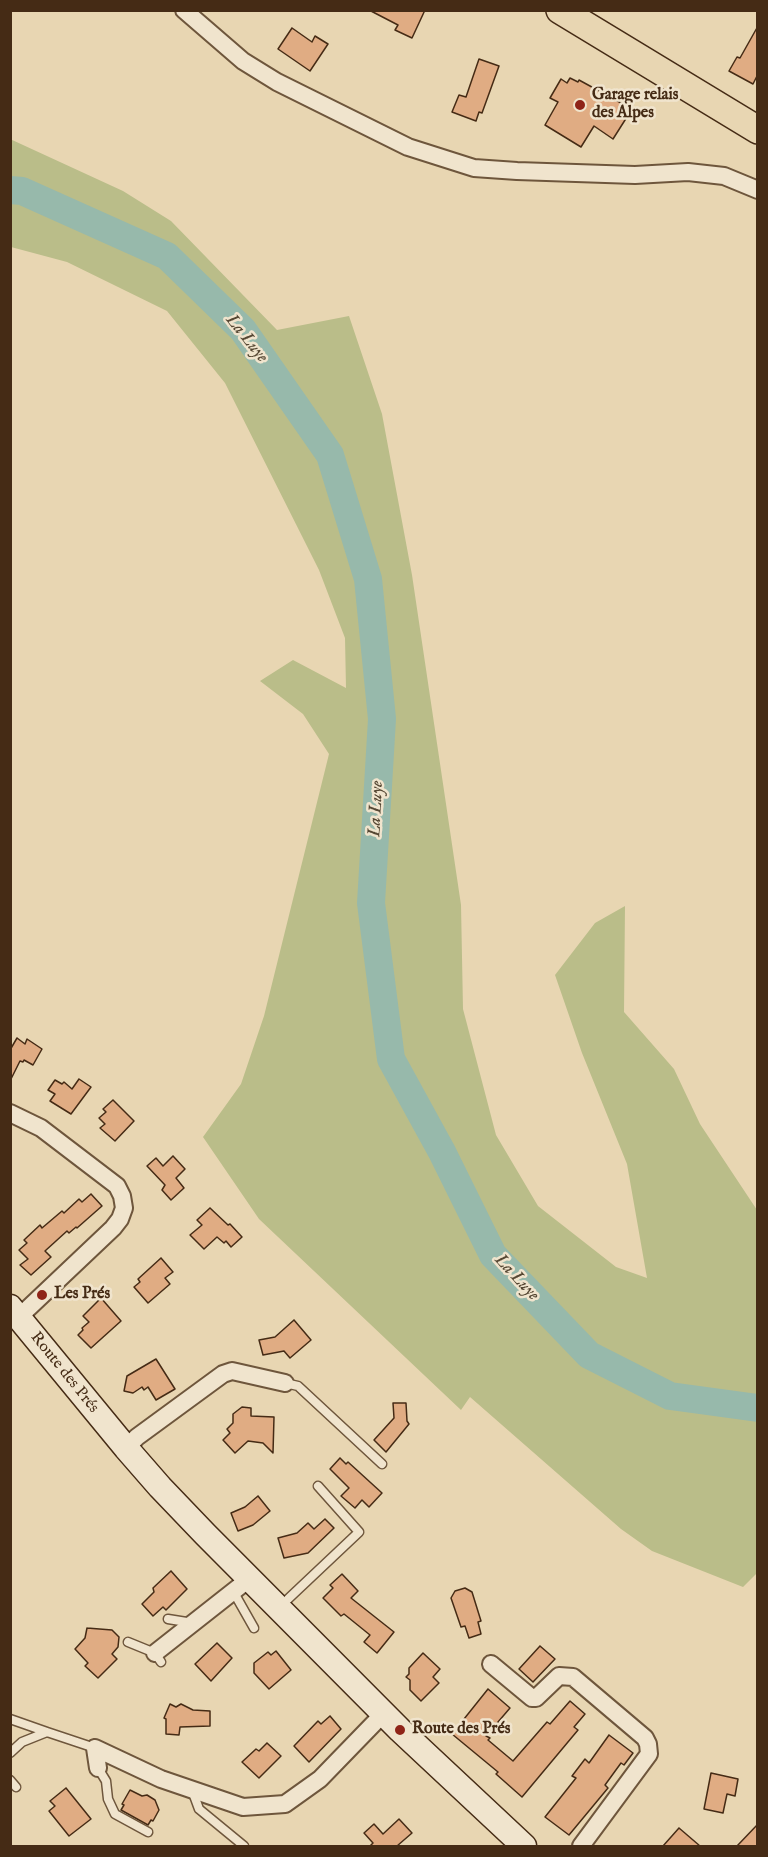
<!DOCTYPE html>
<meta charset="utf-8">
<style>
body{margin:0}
#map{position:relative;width:768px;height:1857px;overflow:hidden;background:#e8d6b2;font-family:"IM FELL English",serif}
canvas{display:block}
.frame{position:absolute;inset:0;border:12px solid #452b15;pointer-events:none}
</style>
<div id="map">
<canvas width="768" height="1857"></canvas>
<div class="frame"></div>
</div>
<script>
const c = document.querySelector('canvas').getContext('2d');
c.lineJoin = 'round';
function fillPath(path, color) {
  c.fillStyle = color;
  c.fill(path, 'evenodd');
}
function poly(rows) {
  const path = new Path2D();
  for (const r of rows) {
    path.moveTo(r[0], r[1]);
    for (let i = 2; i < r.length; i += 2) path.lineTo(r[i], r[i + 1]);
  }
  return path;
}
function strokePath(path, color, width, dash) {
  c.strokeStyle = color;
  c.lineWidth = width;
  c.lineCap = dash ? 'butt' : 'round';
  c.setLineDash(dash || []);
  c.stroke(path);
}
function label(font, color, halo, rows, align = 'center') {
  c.font = font + ' "IM FELL English",serif';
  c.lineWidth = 5;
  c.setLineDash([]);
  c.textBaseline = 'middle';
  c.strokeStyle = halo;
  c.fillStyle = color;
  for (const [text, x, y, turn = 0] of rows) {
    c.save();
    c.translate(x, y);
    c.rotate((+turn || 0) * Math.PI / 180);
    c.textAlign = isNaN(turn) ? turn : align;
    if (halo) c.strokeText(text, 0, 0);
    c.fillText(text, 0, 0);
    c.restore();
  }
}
fillPath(poly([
 [10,139,123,191,171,221,277,330,349,316,382,414,412,575,461,905,463,1009,496,1135,538,1206,616,1267,647,1278,627,1164,582,1053,555,975,595,923,625,906,624,1012,674,1069,700,1124,757,1210,758,1572,743,1587,652,1551,621,1529,470,1397,461,1410,259,1219,203,1137,241,1084,264,1016,329,754,303,714,260,681,293,660,346,688,345,638,319,570,225,383,167,311,67,262,11,247]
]), '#babd89');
strokePath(poly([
 [10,190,22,191,167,256,243,330,330,455,368,579,382,719,371,903,391,1059,442,1152,493,1255,589,1355,670,1396,758,1408]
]), '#97b9ab', 28);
const building = poly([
 [369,10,425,10,412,38,395,30,398,25,369,10],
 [758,26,758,74,753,84,729,71,737,57,740,58,758,26],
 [292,28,312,42,315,36,328,44,310,71,278,49,292,28],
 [479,59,499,66,482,113,479,112,476,121,452,112,459,95,466,97,479,59],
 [570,78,578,82,579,80,632,109,613,139,594,126,581,147,545,125,558,102,550,98,561,79,567,83,570,78],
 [17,1038,25,1044,27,1039,42,1049,33,1065,24,1060,23,1062,20,1061,10,1081,10,1050,17,1038],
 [79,1079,91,1087,71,1114,50,1101,55,1094,48,1090,55,1080,62,1084,64,1082,72,1089,79,1079],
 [113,1100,134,1121,115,1141,100,1128,105,1124,99,1118,106,1112,103,1109,113,1100],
 [173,1156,185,1169,176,1178,184,1188,171,1200,162,1190,165,1185,147,1166,156,1158,163,1166,173,1156],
 [91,1194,102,1206,77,1228,76,1227,69,1233,67,1231,45,1251,51,1257,31,1275,20,1265,28,1259,19,1250,27,1243,24,1240,40,1225,42,1228,62,1211,64,1213,79,1199,82,1202,91,1194],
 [210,1208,228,1225,230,1224,242,1237,231,1247,226,1241,224,1243,217,1237,204,1249,190,1235,202,1225,197,1220,210,1208],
 [161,1258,173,1272,165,1278,170,1284,148,1303,134,1287,140,1282,138,1279,161,1258],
 [101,1298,121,1321,91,1348,78,1335,83,1330,82,1328,89,1322,83,1316,101,1298],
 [294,1320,311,1340,290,1358,284,1351,263,1355,259,1340,275,1337,294,1320],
 [156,1359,175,1389,156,1400,148,1387,144,1390,142,1387,133,1393,124,1391,127,1376,156,1359],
 [393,1403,406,1403,407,1421,409,1424,386,1452,374,1440,394,1418,393,1403],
 [242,1407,251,1408,251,1416,274,1417,273,1453,263,1443,248,1441,235,1453,223,1440,230,1433,227,1429,233,1423,233,1414,242,1407],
 [340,1458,346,1464,348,1462,382,1493,369,1507,362,1500,355,1508,341,1496,349,1488,330,1469,340,1458],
 [258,1496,270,1511,253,1525,238,1531,231,1513,245,1507,258,1496],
 [325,1519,334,1528,308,1553,284,1558,278,1538,297,1533,308,1523,314,1529,325,1519],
 [171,1571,187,1589,166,1610,163,1607,153,1616,142,1604,154,1592,153,1588,171,1571],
 [342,1574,358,1591,351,1598,394,1632,377,1653,364,1642,370,1635,344,1614,341,1616,323,1598,333,1588,330,1585,342,1574],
 [465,1588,472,1592,481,1621,478,1622,481,1634,469,1638,465,1626,461,1627,451,1598,455,1591,465,1588],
 [87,1628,112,1630,119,1637,118,1647,112,1654,117,1659,98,1678,85,1666,88,1663,75,1649,85,1638,87,1628],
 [217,1643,232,1658,211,1681,195,1664,217,1643],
 [540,1646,555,1659,533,1682,519,1669,540,1646],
 [276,1651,291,1670,269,1689,254,1673,254,1663,268,1652,271,1655,276,1651],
 [423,1653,440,1669,433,1677,439,1683,421,1701,410,1690,410,1680,406,1677,409,1674,409,1668,423,1653],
 [488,1689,510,1708,486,1736,490,1738,488,1740,513,1761,547,1722,550,1724,570,1701,585,1714,574,1727,578,1730,522,1797,496,1774,498,1772,452,1734,488,1689],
 [170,1704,176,1707,181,1704,193,1710,210,1711,210,1726,180,1727,179,1735,166,1734,166,1719,164,1718,170,1704],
 [330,1716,341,1729,309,1762,294,1746,318,1721,321,1724,330,1716],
 [609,1735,633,1753,624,1765,621,1763,605,1785,608,1788,569,1835,545,1817,576,1778,572,1776,585,1759,589,1763,609,1735],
 [267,1743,281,1756,259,1778,242,1762,256,1749,259,1751,267,1743],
 [711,1773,738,1779,735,1796,727,1794,723,1813,704,1809,711,1773],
 [66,1788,91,1819,69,1836,49,1811,55,1806,50,1801,66,1788],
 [130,1790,142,1796,147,1795,155,1800,159,1810,153,1821,151,1820,148,1825,121,1810,124,1805,122,1804,130,1790],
 [399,1819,412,1833,397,1846,370,1846,373,1843,364,1833,374,1824,383,1834,399,1819],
 [758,1824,758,1846,737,1846,758,1824],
 [679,1828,700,1846,663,1846,679,1828]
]);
fillPath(building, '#e0ac83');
strokePath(building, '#452b15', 1.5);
const lane = poly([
 [285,1383,298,1386,382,1464],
 [233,1591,254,1628],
 [288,1599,359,1532,318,1486],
 [168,1619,193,1623],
 [128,1642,155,1653,161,1662],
 [10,1719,47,1732],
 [10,1753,22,1742,47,1732,95,1748],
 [98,1768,106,1781,108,1799,115,1814,148,1832],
 [10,1780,16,1787],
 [192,1790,199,1809,244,1846]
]);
const street = poly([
 [184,10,243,61,277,82,408,147,474,168,517,171,635,175,688,172,724,176,758,190],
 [10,1113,41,1128,117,1186,122,1196,124,1208,120,1219,113,1228,19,1317],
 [126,1448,137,1437,223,1374,232,1371,285,1383],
 [155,1653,249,1579],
 [491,1664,532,1698,536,1698,559,1676,573,1677,645,1738,648,1744,649,1754,581,1846],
 [98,1768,95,1748,161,1779,243,1807,285,1804,320,1779,383,1714]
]);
const secondary = poly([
 [10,1307,126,1448,160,1487,205,1534,400,1730,524,1846]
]);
const primary = poly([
 [560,10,758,130]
]);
strokePath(lane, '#6e563c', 11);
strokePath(street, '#6e563c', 20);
strokePath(secondary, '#452b15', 27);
strokePath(primary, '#452b15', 30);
strokePath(lane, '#f0e4cd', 8);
strokePath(street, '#f0e4cd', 16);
strokePath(secondary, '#f0e4cd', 24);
strokePath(primary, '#e8d6b2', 27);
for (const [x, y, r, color] of [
 [580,105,6,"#8f2418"],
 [42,1295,6,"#8f2418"],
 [400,1730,6,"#8f2418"]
]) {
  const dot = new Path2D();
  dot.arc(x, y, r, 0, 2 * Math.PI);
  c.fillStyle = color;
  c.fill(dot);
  strokePath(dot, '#f0e4cd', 2);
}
label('bold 16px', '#452b15', '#f0e4cd', [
 ["Garage relais",592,96],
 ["des Alpes",592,114],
 ["Les Prés",54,1295],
 ["Route des Prés",412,1730]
], 'left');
label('16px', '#452b15', '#f0e4cd', [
 ["Route des Prés",64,1373,51]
]);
label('italic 18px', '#554733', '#f0e4cd', [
 ["La Luye",246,339,51],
 ["La Luye",377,809,-87],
 ["La Luye",516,1278,47]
]);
</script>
